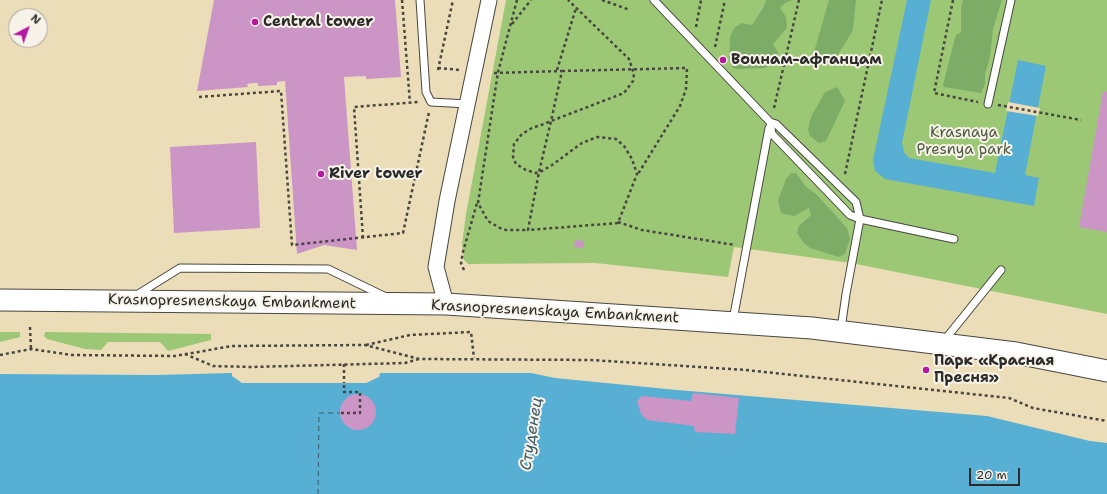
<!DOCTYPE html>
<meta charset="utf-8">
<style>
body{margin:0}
#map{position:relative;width:1107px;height:494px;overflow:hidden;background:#ecddb9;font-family:"Shantell Sans",sans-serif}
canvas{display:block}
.north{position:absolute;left:8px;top:8px;width:40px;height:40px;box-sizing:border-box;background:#f7f3e8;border:1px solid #a5a39c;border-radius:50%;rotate:41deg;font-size:11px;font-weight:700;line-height:16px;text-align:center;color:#2b2b2b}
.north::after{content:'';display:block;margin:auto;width:14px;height:18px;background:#b5179e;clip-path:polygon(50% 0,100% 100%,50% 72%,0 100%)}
.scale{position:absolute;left:969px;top:468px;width:51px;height:18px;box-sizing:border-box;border:2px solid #2b2b2b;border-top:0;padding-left:5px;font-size:12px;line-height:14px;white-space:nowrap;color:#2b2b2b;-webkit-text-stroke:3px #f7f3e8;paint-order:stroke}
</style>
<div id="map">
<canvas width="1107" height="494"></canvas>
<div class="north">N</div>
<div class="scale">20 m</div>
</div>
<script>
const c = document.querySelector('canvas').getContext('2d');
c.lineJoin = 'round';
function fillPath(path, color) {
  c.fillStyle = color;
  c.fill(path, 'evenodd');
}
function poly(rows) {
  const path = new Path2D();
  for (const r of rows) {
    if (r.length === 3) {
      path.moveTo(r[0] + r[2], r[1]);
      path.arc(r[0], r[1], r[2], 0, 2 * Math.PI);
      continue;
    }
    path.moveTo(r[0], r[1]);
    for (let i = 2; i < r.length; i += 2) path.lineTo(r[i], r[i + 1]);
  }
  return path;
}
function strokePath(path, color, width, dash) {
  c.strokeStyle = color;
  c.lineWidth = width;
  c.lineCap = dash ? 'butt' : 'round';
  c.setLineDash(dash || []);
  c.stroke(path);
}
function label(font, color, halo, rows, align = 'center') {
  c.font = font + ' "Shantell Sans",sans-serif';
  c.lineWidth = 4;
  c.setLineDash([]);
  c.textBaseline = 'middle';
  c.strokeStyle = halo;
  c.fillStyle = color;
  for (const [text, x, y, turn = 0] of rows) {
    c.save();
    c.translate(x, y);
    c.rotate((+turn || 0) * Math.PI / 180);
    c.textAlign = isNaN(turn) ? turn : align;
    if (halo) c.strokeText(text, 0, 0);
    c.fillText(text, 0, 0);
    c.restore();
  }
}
fillPath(poly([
 [506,0,1107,0,1107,314,851,263,734,247,728,277,595,263,468,264,464,260,462,244,466,214],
 [0,332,20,332,20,337,0,342],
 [45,332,211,334,211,340,168,351,160,342,108,342,101,350,85,349,47,339,44,336]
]), '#9cc876');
fillPath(poly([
 [766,0,792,0,785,3,780,8,786,17,787,28,773,44,778,52,777,61,765,68,737,69,733,68,729,59,730,37,734,28,742,23,752,25,763,8],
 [829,0,856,0,853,30,836,58,821,65,814,52],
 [963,0,1002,0,993,29,990,57,985,75,985,84,981,93,944,87,943,85,954,42,956,35,961,32,961,7],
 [837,87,845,101,826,141,819,143,810,136,808,130,811,117,825,92],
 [791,173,796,173,806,187,816,194,847,228,850,239,845,254,839,257,810,248,804,243,797,233,799,226,811,215,809,208,794,216,781,213,778,200,786,179]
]), '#7dac67');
fillPath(poly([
 [907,0,931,0,902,143,904,152,909,158,995,173,1018,60,1046,66,1025,175,1039,178,1034,206,885,179,875,171,873,160],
 [232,373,531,373,555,378,677,390,987,416,1090,441,1107,443,1107,494,0,494,0,374,156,375]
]), '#58afd4');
fillPath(poly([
 [1008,102,1040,108,1038,116,1006,111],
 [232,373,380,373,379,377,366,383,242,383,232,376]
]), '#ecddb9');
strokePath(poly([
 [318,494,319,413,341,413]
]), '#3b5966', 1, [5, 4]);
fillPath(poly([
 [214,0,395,0,401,77,366,79,366,76,344,77,357,250,324,245,297,254,285,81,277,82,277,85,258,86,258,83,253,83,247,84,248,87,197,91],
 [1103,91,1107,92,1107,232,1079,227],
 [256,142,260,228,174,233,170,147],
 [575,240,584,241,583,248,574,247],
 [693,393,739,398,735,434,695,432,694,426,647,420,641,414,637,401,642,396,691,401],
 [358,412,18]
]), '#cb95c5');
const service = poly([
 [420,0,426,92,431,102,468,104],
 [654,0,770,122,776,124,856,202,860,219,954,239],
 [988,104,1011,0],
 [770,122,772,134,850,215,860,219,846,294,841,329],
 [135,296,180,268,328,269,386,297],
 [733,320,769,128],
 [943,342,1001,270]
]);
const minor = poly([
 [446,304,436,267,447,201,489,0]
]);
const secondary = poly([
 [0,300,446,304,812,328,1016,353,1107,371]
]);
strokePath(service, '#484640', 9);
strokePath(minor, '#484640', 17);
strokePath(secondary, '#484640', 23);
strokePath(poly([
 [402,0,410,103],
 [517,0,498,72,478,203,488,221,500,228,506,230,528,230],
 [602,0,630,10],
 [953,0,934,93,978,102],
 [512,24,531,0],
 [696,27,701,0],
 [715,47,725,0],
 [438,68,460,70],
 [438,70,453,0],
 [557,70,576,8],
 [562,71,687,68,686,89,680,106,638,174],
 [494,73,562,71,551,121,539,172,528,230,618,223,637,174,632,159,624,146,616,139,597,137,582,143,552,165,542,171,536,173,526,170,516,164,513,157,514,144,522,134,532,128,544,124,551,121,624,93,633,81,634,74,629,59,568,0],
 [199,97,281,91,292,245,403,233,429,112],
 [998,105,1081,120],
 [774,108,799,0],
 [845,174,882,0],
 [618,222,642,230,735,245],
 [363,238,354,107,419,102],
 [464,270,461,263,463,252,477,203],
 [30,327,31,349],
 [366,345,410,335,471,332,474,358],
 [185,354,213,366,251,367,405,363,419,359],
 [0,355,31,349,72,355,175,356,232,346,365,345,419,359,591,360,746,370,1009,398,1033,408,1107,421],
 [344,364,344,383]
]), '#484640', 2.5, [3, 3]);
strokePath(service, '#fff', 7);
strokePath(minor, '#fff', 15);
strokePath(secondary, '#fff', 21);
strokePath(poly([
 [341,413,360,413,360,392,344,392,344,383]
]), '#484640', 2.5, [3, 3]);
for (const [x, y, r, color] of [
 [255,22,4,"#b5179e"],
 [723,60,4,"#b5179e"],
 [321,174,4,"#b5179e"],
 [926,370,4,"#b5179e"]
]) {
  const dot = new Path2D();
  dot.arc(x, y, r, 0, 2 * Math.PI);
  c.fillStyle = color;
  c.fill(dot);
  strokePath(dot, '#f7f3e8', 1.5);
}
label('bold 15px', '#2b2b2b', '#f7f3e8', [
 ["Central tower",263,22],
 ["Воинам-афганцам",731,60],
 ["River tower",329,174],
 ["Парк «Красная",934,361],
 ["Пресня»",934,378]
], 'left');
label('15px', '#4d5a42', '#f7f3e8', [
 ["Krasnaya",964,133],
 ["Presnya park",964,150]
]);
label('15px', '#2b2b2b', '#f7f3e8', [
 ["Krasnopresnenskaya Embankment",232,302,1],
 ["Krasnopresnenskaya Embankment",555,312,3]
]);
label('italic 16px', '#3b5966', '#f7f3e8', [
 ["Студенец",532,434,-81]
]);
</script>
